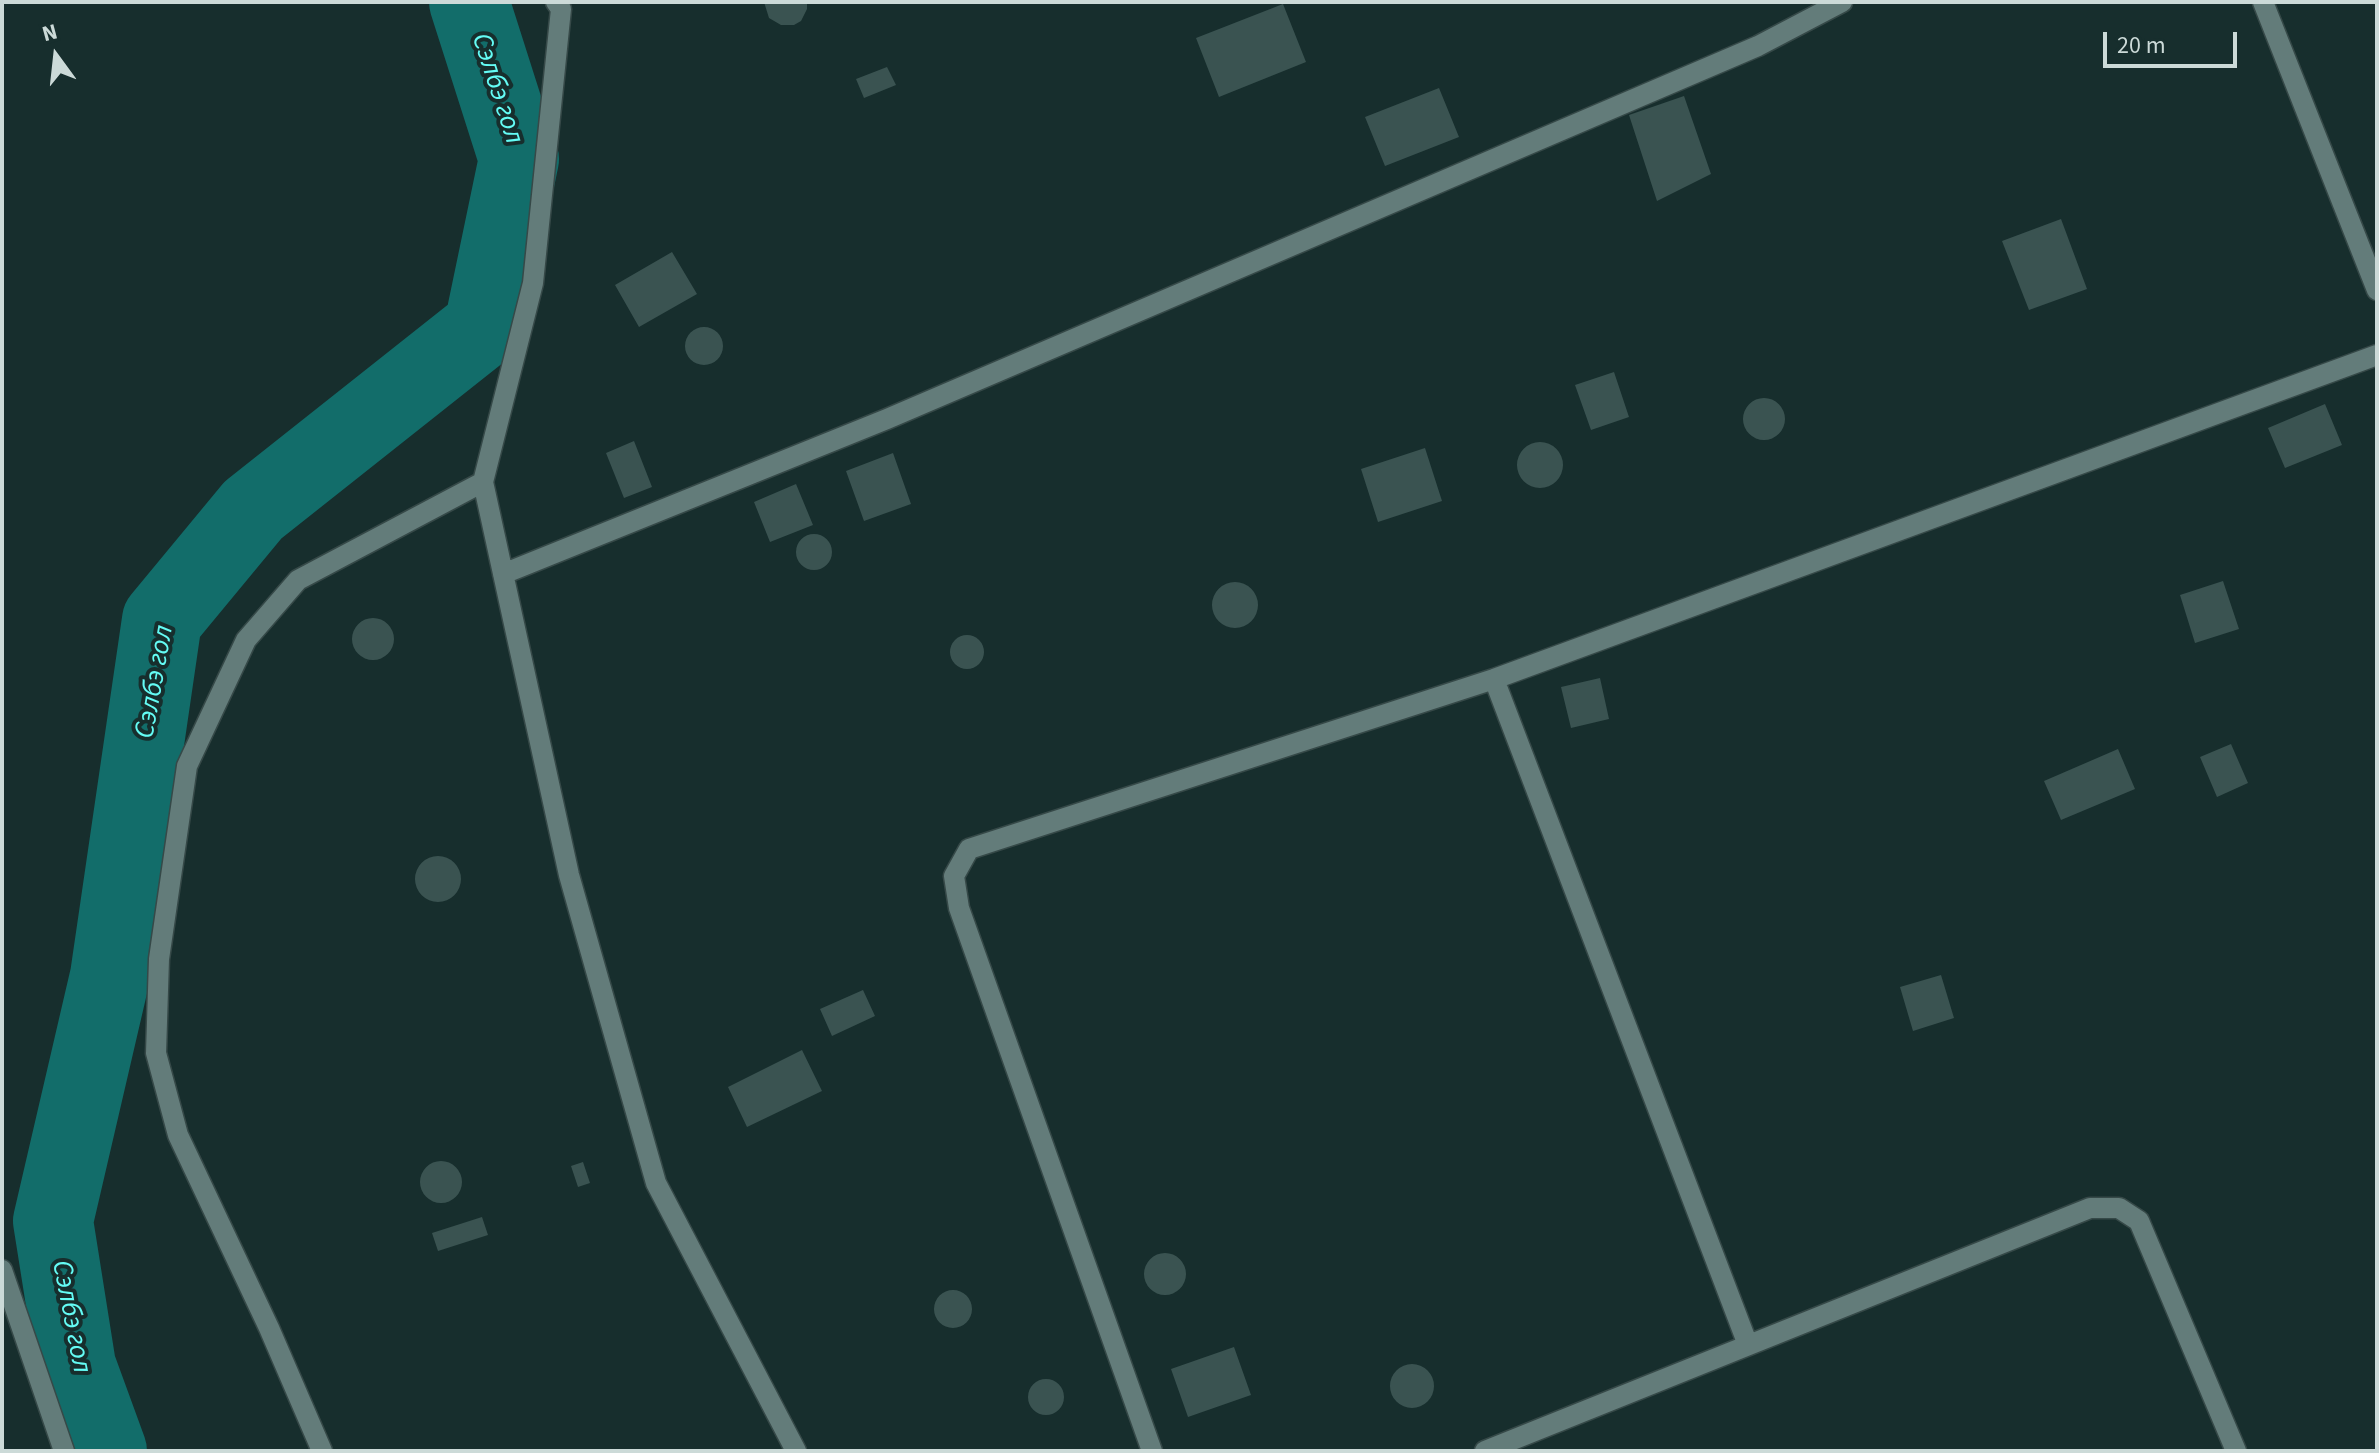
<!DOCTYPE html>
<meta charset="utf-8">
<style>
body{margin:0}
#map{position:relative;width:2379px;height:1453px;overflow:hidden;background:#172e2d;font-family:"Source Sans 3",sans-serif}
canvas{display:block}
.frame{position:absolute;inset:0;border:4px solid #ccdad8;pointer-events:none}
.north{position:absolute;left:16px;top:16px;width:80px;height:80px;-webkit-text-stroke:6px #172e2d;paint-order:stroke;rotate:345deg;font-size:22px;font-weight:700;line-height:32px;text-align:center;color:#ccdad8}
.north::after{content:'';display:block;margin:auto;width:28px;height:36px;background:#ccdad8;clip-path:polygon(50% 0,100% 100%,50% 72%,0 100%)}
.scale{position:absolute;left:2103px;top:32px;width:134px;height:36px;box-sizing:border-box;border:4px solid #ccdad8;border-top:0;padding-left:10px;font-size:24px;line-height:28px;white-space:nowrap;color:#ccdad8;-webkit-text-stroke:6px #172e2d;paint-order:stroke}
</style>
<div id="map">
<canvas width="2379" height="1453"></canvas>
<div class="frame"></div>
<div class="north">N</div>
<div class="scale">20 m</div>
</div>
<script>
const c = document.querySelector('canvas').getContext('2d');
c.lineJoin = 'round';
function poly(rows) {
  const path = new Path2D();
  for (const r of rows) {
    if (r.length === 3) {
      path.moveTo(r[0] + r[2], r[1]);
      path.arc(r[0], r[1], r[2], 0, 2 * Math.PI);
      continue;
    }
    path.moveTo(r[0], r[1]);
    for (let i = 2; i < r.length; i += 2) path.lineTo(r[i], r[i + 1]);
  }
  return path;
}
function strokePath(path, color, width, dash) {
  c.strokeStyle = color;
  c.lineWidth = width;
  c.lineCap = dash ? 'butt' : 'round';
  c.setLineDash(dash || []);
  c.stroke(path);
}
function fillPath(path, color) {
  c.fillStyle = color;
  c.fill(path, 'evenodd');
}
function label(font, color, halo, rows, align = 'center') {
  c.font = font + ' "Source Sans 3",sans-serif';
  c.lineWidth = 8;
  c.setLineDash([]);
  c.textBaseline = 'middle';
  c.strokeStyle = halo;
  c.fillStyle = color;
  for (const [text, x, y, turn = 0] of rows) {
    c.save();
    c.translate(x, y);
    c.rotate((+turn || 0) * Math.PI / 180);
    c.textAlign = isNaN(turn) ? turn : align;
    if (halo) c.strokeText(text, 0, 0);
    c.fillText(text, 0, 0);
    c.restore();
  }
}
strokePath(poly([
 [107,1451,76,1366,53,1221,110,976,162,620,253,510,484,327,519,159,469,2]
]), '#126d6a', 80);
fillPath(poly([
 [764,2,807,2,807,9,801,21,794,25,781,25,769,18],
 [1283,4,1306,62,1219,97,1196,38],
 [887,67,896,85,864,98,856,79],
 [1439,88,1459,137,1385,166,1365,117],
 [1684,96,1711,174,1657,201,1629,115],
 [2061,219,2087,289,2029,310,2002,241],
 [672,252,697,294,639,327,615,285],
 [704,346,19],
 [1614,372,1629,417,1591,430,1575,385],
 [1764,419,21],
 [2325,404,2342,445,2285,468,2268,428],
 [634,441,652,487,624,498,606,453],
 [1540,465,23],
 [1425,448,1442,501,1378,522,1361,469],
 [893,453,911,504,864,521,846,471],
 [796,484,813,525,770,542,754,502],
 [814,552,18],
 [2223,581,2239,629,2195,643,2180,595],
 [1235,605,23],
 [373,639,21],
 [967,652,17],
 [1600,678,1609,719,1571,728,1561,687],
 [2231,744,2248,783,2217,797,2200,757],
 [2118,749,2135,789,2061,820,2044,781],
 [438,879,23],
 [1941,975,1954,1018,1913,1031,1900,987],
 [863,990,875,1016,832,1036,820,1009],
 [802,1050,822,1091,747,1127,728,1087],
 [441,1182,21],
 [583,1162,590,1183,578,1187,571,1166],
 [482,1217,488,1235,438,1251,432,1233],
 [1165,1274,21],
 [953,1309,19],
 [1234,1347,1251,1395,1188,1417,1171,1369],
 [1412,1386,22],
 [1046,1397,18]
]), '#3a5351');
const street = poly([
 [556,2,561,9,533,283,483,482,569,875,656,1183,796,1451],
 [2263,2,2377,290],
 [503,574,887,419,1758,46,1842,2],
 [1494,679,1748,1345],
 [2,1270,64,1451],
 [322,1451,269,1328,178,1135,156,1053,159,959,187,766,246,640,298,580,483,482],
 [1152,1451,959,908,954,876,969,849,1494,679,2377,355],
 [1485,1451,2090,1208,2119,1208,2139,1221,2236,1451]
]);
strokePath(street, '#364948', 23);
strokePath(street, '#637c7a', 20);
label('italic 28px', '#64fcf5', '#172e2d', [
 ["Сэлбэ гол",496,89,72],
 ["Сэлбэ гол",156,682,-80],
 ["Сэлбэ гол",70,1317,79]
]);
</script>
